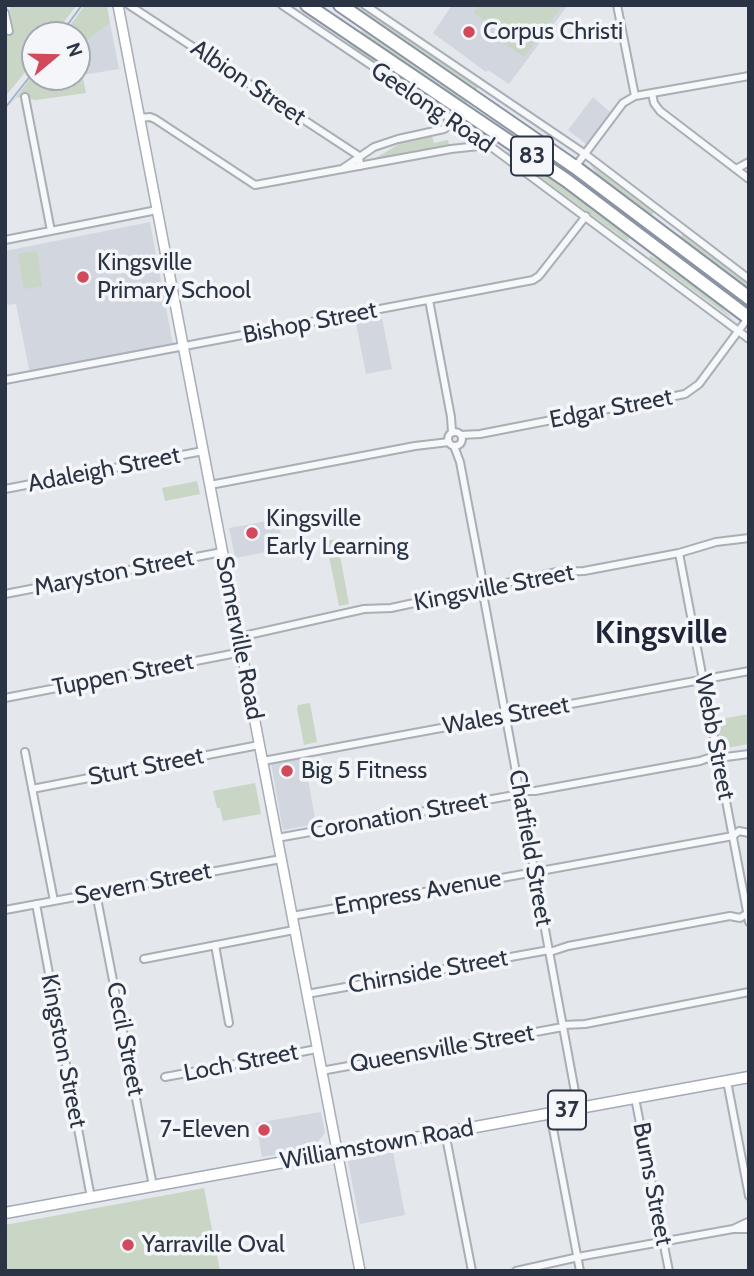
<!DOCTYPE html>
<style>
body{margin:0}
#map{position:relative;width:754px;height:1276px;overflow:hidden;background:#e4e7ec;font-family:Cabin,sans-serif}
canvas{display:block}
.frame{position:absolute;inset:0;border:7px solid #2b3445;pointer-events:none}
.north{position:absolute;left:21px;top:21px;width:70px;height:70px;box-sizing:border-box;background:#f4f6f9;border:2px solid #a4a8b1;border-radius:50%;rotate:71deg;font-size:19px;font-weight:700;line-height:28px;text-align:center;color:#2b3445}
.north::after{content:'';display:block;margin:auto;width:24px;height:32px;background:#d1495b;clip-path:polygon(50% 0,100% 100%,50% 72%,0 100%)}
</style>
<div id="map">
<canvas width="754" height="1276"></canvas>
<div class="frame"></div>
<div class="north">N</div>
</div>
<script>
const c = document.querySelector('canvas').getContext('2d');
c.lineJoin = 'round';
function fillPath(path, color) {
  c.fillStyle = color;
  c.fill(path, 'evenodd');
}
function poly(rows) {
  const path = new Path2D();
  for (const r of rows) {
    if (r.length === 3) {
      path.moveTo(r[0] + r[2], r[1]);
      path.arc(r[0], r[1], r[2], 0, 2 * Math.PI);
      continue;
    }
    path.moveTo(r[0], r[1]);
    for (let i = 2; i < r.length; i += 2) path.lineTo(r[i], r[i + 1]);
  }
  return path;
}
function strokePath(path, color, width, dash) {
  c.strokeStyle = color;
  c.lineWidth = width;
  c.lineCap = dash ? 'butt' : 'round';
  c.setLineDash(dash || []);
  c.stroke(path);
}
function label(font, color, halo, rows, align = 'center') {
  c.font = font + ' Cabin,sans-serif';
  c.lineWidth = 7;
  c.setLineDash([]);
  c.textBaseline = 'middle';
  c.strokeStyle = halo;
  c.fillStyle = color;
  for (const [text, x, y, turn = 0] of rows) {
    c.save();
    c.translate(x, y);
    c.rotate((+turn || 0) * Math.PI / 180);
    c.textAlign = isNaN(turn) ? turn : align;
    if (halo) c.strokeText(text, 0, 0);
    c.fillText(text, 0, 0);
    c.restore();
  }
}
fillPath(poly([
 [452,5,568,5,509,84,488,70,486,72,433,33],
 [110,23,119,69,82,75,77,49],
 [593,97,610,112,586,144,568,130],
 [150,222,173,345,30,374,16,304,5,305,5,251],
 [382,318,392,369,366,374,356,323],
 [278,519,283,549,235,558,229,528],
 [304,757,316,824,283,830,271,763],
 [321,1112,325,1133,313,1148,262,1157,256,1123],
 [393,1152,405,1215,360,1224,348,1161]
]), '#d2d6de');
fillPath(poly([
 [9,5,77,5,54,35,35,35,35,60,5,97,5,33,14,31],
 [85,5,107,5,110,23,77,49,86,93,36,100,17,97,5,112,35,72,35,77,77,77,77,35,63,35],
 [350,5,359,5,478,87,476,90],
 [478,5,563,5,524,57,502,43,506,35,474,13],
 [361,30,371,35,469,102,464,103,363,35],
 [349,40,407,79,409,85,408,87,360,53,349,44],
 [432,136,434,143,448,140,449,145,374,159,399,144],
 [505,151,521,156,630,237,627,241],
 [590,164,654,212,652,215,599,177],
 [683,234,749,284,749,291,684,241,680,237],
 [37,251,42,286,24,289,18,254],
 [650,256,666,263,718,304,734,320,649,258],
 [197,481,200,494,165,501,162,488],
 [337,539,349,604,339,606,326,541],
 [310,703,317,742,304,745,297,708,298,705],
 [749,714,749,744,721,749,716,720],
 [255,783,261,814,223,821,220,808,217,808,213,791],
 [204,1188,220,1271,7,1271,5,1225]
]), '#c9d6c5');
strokePath(poly([
 [60,35,82,5],
 [5,108,35,70]
]), '#9fb4cc', 2);
const street = poly([
 [129,5,359,156,360,166],
 [282,5,482,140,749,339],
 [365,5,585,154,749,279],
 [5,13,9,31],
 [652,93,654,103,660,111,749,179],
 [635,96,749,76],
 [25,97,51,231],
 [139,118,150,117,155,119,255,185,451,149,488,145],
 [575,167,623,103,635,96,617,5],
 [342,169,374,147,398,139,444,129,448,126,448,118],
 [736,169,749,162],
 [5,240,157,210],
 [429,300,451,417,452,432],
 [5,380,533,280,539,276,586,216],
 [455,439,7],
 [461,435,480,434,685,394,699,384,748,318],
 [454,446,460,462,484,588],
 [210,485,415,446,449,442],
 [5,489,203,451],
 [679,553,749,922],
 [482,588,578,1108],
 [5,594,222,552],
 [239,637,364,609,391,608,557,572,584,571,679,553,716,542,749,538],
 [5,698,242,652],
 [25,752,54,901],
 [718,758,749,754],
 [263,761,749,671],
 [32,789,259,745],
 [520,791,535,791,700,761,717,755],
 [277,838,520,794],
 [96,893,153,1186],
 [36,904,91,1198],
 [5,910,281,859],
 [292,916,733,836,739,831,749,833],
 [215,945,229,1023],
 [550,952,568,946,730,916,740,918,748,913],
 [144,959,294,930],
 [307,994,549,950],
 [563,1025,585,1024,749,992],
 [321,1071,563,1027],
 [165,1077,317,1049],
 [727,1081,749,1196],
 [635,1098,669,1271],
 [550,1113,580,1271],
 [445,1132,472,1271],
 [735,1229,749,1229],
 [516,1271,583,1256,733,1229,748,1222]
]);
const secondary = poly([
 [118,5,360,1271]
]);
const primary = poly([
 [5,1213,749,1077]
]);
const highway = poly([
 [307,5,566,180,749,318],
 [340,5,575,167,749,298]
]);
strokePath(street, '#a9aeb7', 10);
strokePath(secondary, '#a9aeb7', 12);
strokePath(primary, '#a3abb8', 13);
strokePath(highway, '#8b94a3', 16);
strokePath(street, '#f7f8fa', 6);
strokePath(secondary, '#fff', 9);
strokePath(primary, '#fff', 10);
strokePath(highway, '#fff', 12);
for (const [x, y, r, color] of [
 [469,32,7,"#d1495b"],
 [83,277,7,"#d1495b"],
 [252,533,7,"#d1495b"],
 [287,771,7,"#d1495b"],
 [264,1130,7,"#d1495b"],
 [128,1245,7,"#d1495b"]
]) {
  const dot = new Path2D();
  dot.arc(x, y, r, 0, 2 * Math.PI);
  c.fillStyle = color;
  c.fill(dot);
  strokePath(dot, '#f4f6f9', 2.5);
}
for (const [x, y, w] of [
 [532,156,42],
 [567,1110,38]
]) {
  const box = new Path2D();
  box.roundRect(x - w / 2, y - 19.5, w, 39, 5);
  c.fillStyle = '#f4f6f9';
  c.fill(box);
  strokePath(box, '#2b3445', 2);
}
label('bold 23px', '#2b3445', null, [
 ["83",532,156],
 ["37",567,1110]
]);
label('24px', '#2b3445', '#f4f6f9', [
 ["Corpus Christi",483,32],
 ["Kingsville",97,263],
 ["Primary School",97,291],
 ["Kingsville",266,519],
 ["Early Learning",266,547],
 ["Big 5 Fitness",301,771],
 ["7-Eleven",250,1130,"right"],
 ["Yarraville Oval",142,1245]
], 'left');
label('24px', '#2b3445', '#f4f6f9', [
 ["Albion Street",248,83,34],
 ["Geelong Road",432,108,34],
 ["Bishop Street",310,323,-11],
 ["Edgar Street",611,409,-11],
 ["Adaleigh Street",104,470,-11],
 ["Maryston Street",114,573,-11],
 ["Kingsville Street",494,588,-11],
 ["Somerville Road",239,638,79],
 ["Tuppen Street",123,675,-11],
 ["Wales Street",506,716,-10],
 ["Webb Street",714,737,79],
 ["Sturt Street",146,767,-11],
 ["Coronation Street",399,816,-10],
 ["Chatfield Street",530,848,80],
 ["Severn Street",143,884,-11],
 ["Empress Avenue",418,893,-10],
 ["Chirnside Street",428,972,-10],
 ["Cecil Street",125,1039,79],
 ["Queensville Street",442,1049,-10],
 ["Kingston Street",63,1051,79],
 ["Loch Street",241,1063,-11],
 ["Williamstown Road",377,1145,-10],
 ["Burns Street",652,1184,79]
]);
label('bold 32px', '#1d2536', '#f4f6f9', [
 ["Kingsville",661,634]
]);
</script>
